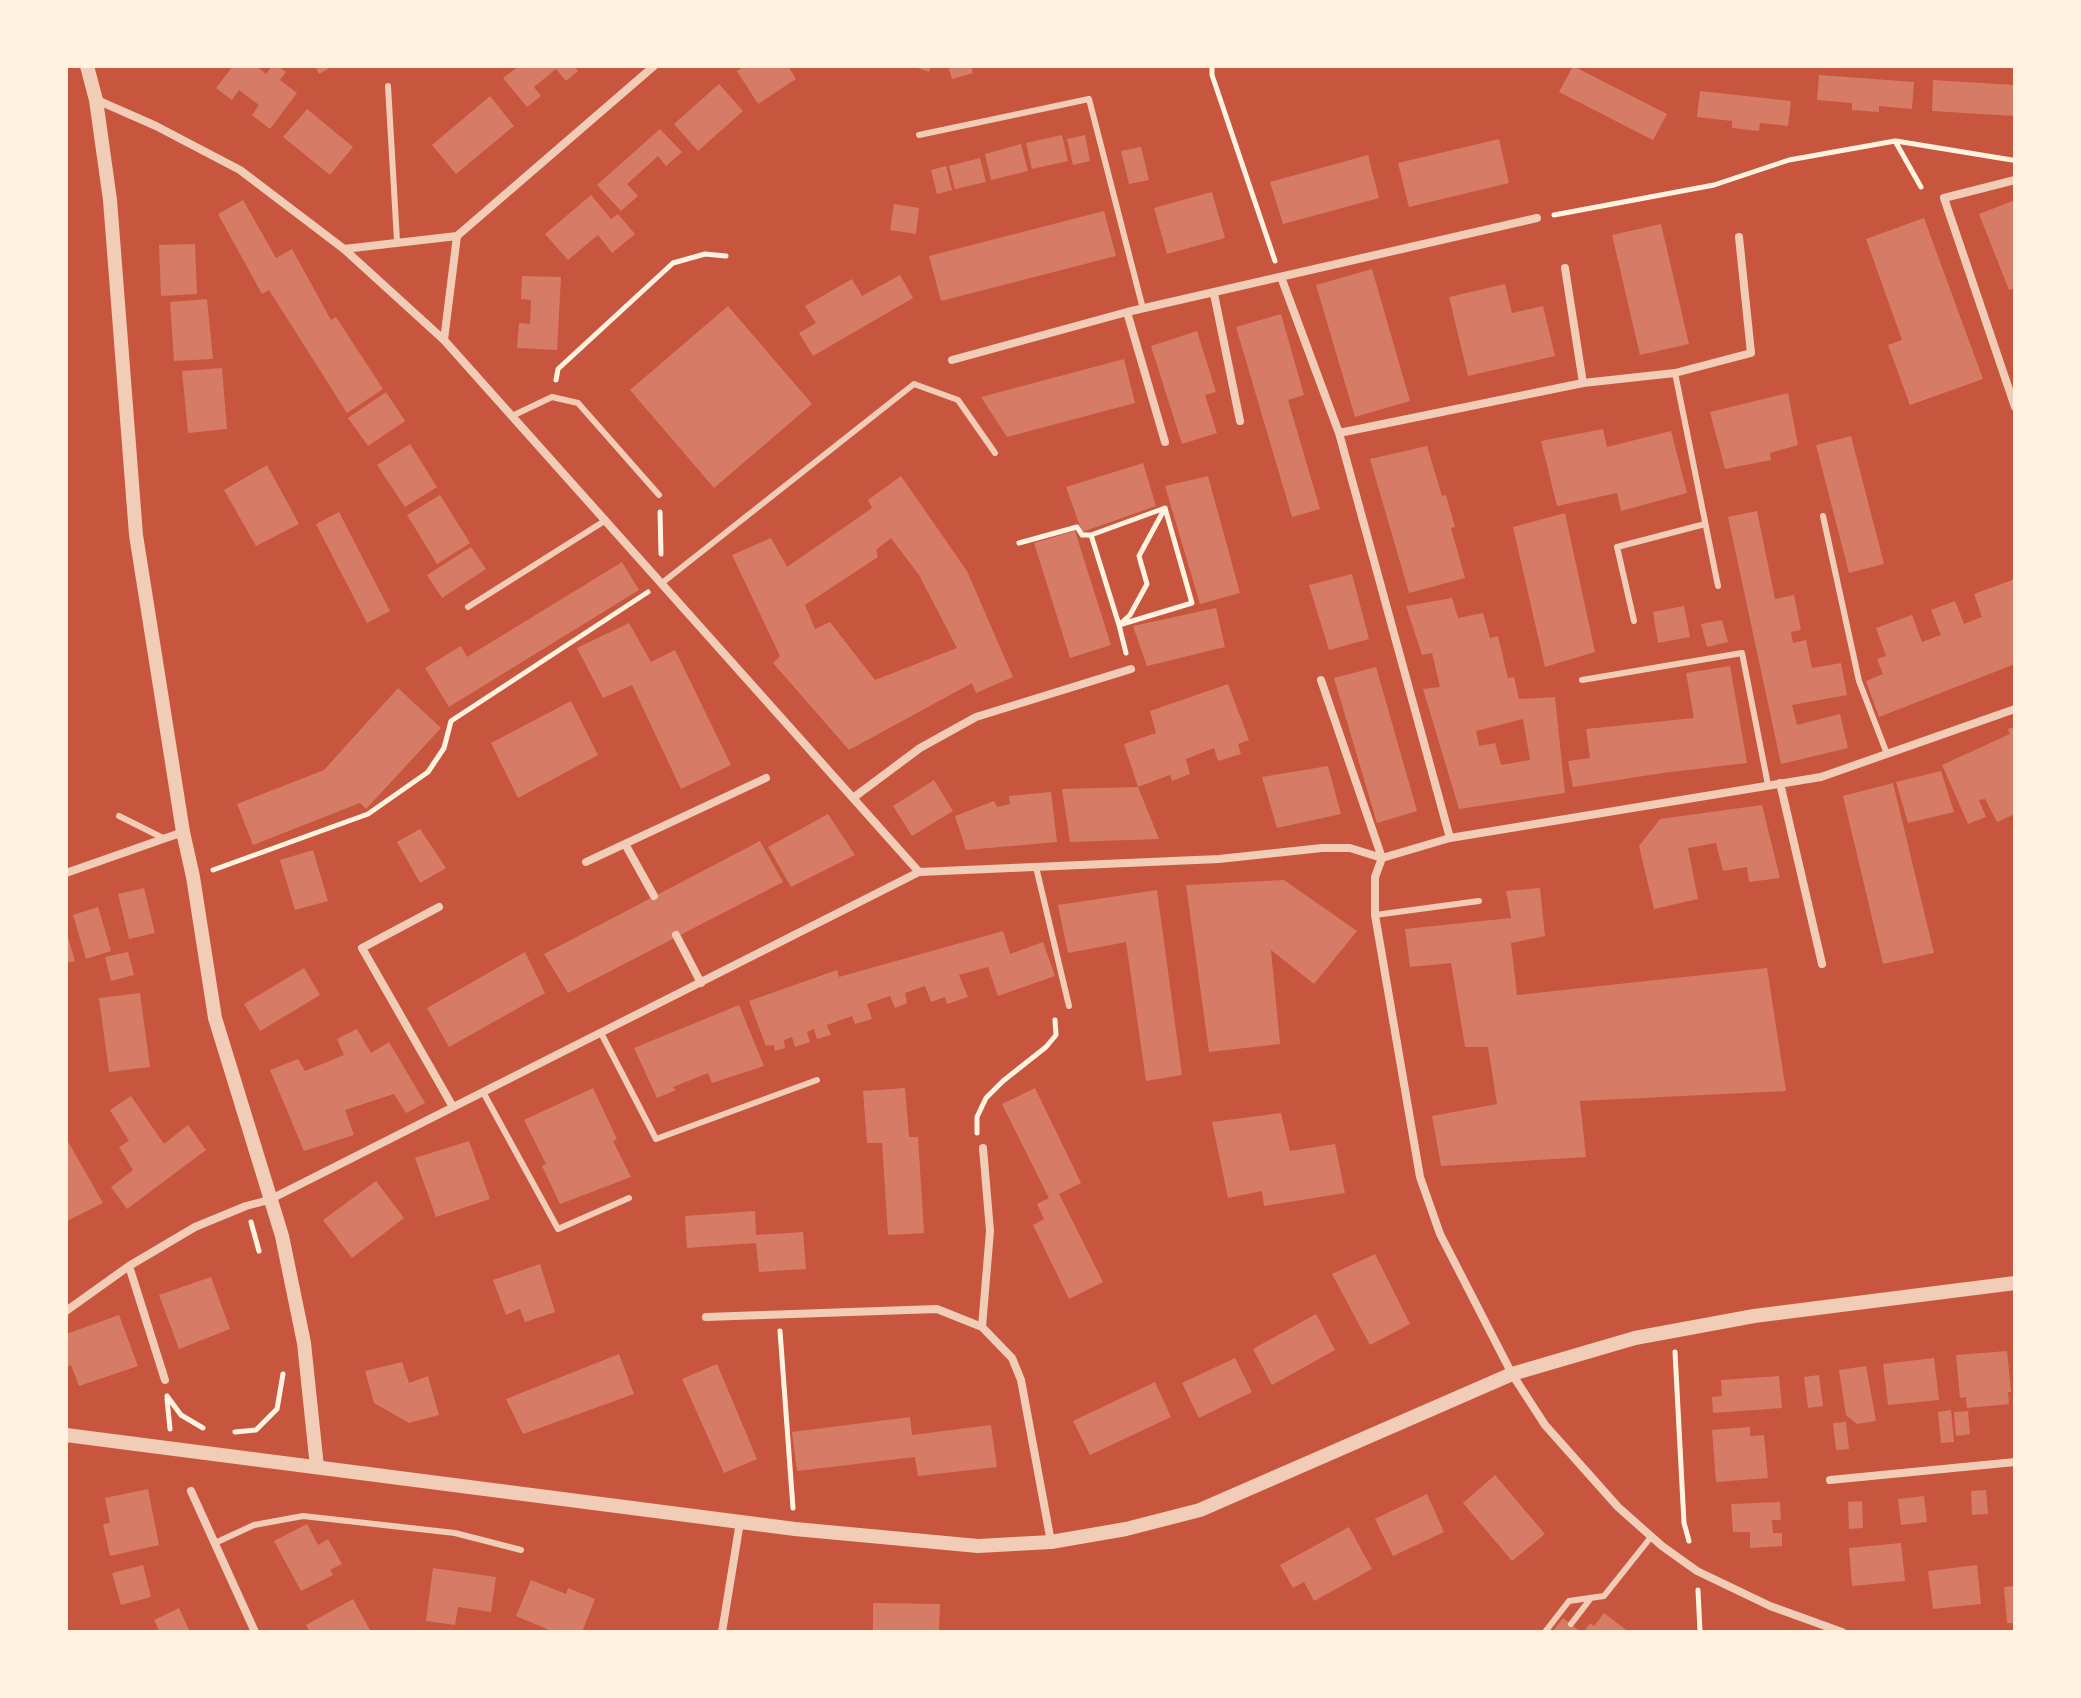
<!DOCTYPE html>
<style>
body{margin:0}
#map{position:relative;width:2081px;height:1698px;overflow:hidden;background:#c8553d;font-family:"Titillium Web",sans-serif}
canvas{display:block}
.frame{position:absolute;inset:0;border:68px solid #fff3e0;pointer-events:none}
</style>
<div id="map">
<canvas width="2081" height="1698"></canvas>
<div class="frame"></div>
</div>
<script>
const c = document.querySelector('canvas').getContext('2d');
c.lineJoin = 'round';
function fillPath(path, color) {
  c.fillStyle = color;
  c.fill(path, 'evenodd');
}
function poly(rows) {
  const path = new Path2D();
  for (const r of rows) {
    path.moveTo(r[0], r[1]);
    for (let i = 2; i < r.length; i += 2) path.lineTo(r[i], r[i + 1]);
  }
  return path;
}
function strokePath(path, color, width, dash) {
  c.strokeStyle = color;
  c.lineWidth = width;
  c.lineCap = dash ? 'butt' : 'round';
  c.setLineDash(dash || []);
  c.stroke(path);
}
fillPath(poly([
 [233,66,256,66,266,74,272,66,278,66,286,72,280,80,297,93,270,129,252,115,259,105,239,90,232,100,216,88],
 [315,66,333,66,319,74],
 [519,66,574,66,578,71,566,81,556,69,534,87,541,96,527,107,503,78],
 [745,66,788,66,796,79,758,104,737,71],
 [912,66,931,66,929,72],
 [948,66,971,66,973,73,952,79],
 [1573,66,1667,114,1653,140,1559,92],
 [1819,75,1914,82,1912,109,1879,106,1879,112,1852,110,1852,103,1817,100],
 [1933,80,2015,85,2015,116,1932,111],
 [719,84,743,111,698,151,674,124],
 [1700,91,1791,101,1788,126,1760,123,1759,131,1732,128,1732,121,1697,117],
 [490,96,514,126,456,174,432,145],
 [307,109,353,147,330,175,283,137],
 [660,129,682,152,666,166,658,156,627,184,638,196,621,211,597,185],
 [1062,135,1068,161,1032,169,1026,143],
 [1085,135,1090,161,1073,165,1067,139],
 [1499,139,1509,183,1409,207,1398,163],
 [1021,144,1028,171,991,180,985,154],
 [1141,147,1149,180,1129,184,1121,151],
 [1368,155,1379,198,1283,224,1270,182],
 [980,158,986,182,955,189,949,166],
 [946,166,952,190,937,194,931,170],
 [1212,192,1225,238,1167,254,1154,208],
 [591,195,611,219,618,214,635,234,612,253,598,235,568,260,545,234],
 [243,200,276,258,292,249,331,320,336,317,383,389,347,413,269,290,262,294,218,214],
 [2015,200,2015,288,2009,290,1979,214],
 [894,204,919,208,916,234,890,230],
 [1104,211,1116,256,941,301,929,256],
 [1924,218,1983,379,1910,405,1888,345,1902,340,1866,239],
 [1661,224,1689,344,1640,355,1612,235],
 [195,244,197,294,161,296,159,245],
 [1372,269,1410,401,1355,417,1316,285],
 [900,275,913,298,813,356,799,333,816,323,805,306,852,279,862,296],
 [522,276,561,277,557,350,517,348,519,323,530,324,531,300,521,299],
 [1505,284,1512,313,1543,306,1555,356,1468,376,1449,297],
 [207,299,213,359,174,361,170,302],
 [728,306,812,404,714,488,630,390],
 [1281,314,1304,395,1288,400,1320,509,1292,517,1236,327],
 [1197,331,1216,392,1205,395,1217,433,1182,444,1151,346],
 [1124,359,1135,403,1007,437,981,397],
 [222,368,227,429,188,433,182,371],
 [386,392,405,421,368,446,348,418],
 [1788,393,1798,445,1770,453,1771,460,1725,469,1710,412],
 [1603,429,1607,447,1671,431,1687,493,1621,511,1617,493,1557,506,1541,441],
 [1851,436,1884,564,1849,573,1816,445],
 [410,444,437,487,405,507,377,465],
 [1427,446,1442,496,1446,495,1455,527,1451,528,1465,578,1409,593,1370,459],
 [1143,463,1156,506,1082,532,1066,487],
 [267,465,299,524,256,546,224,490],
 [901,476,967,571,1013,677,976,693,972,683,849,750,773,663,780,656,732,555,771,538,787,567,872,508,868,500],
 [891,538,919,575,957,648,875,680,830,622,815,629,805,605,878,557,876,550],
 [1208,476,1240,593,1200,604,1165,486],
 [440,495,470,543,437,564,407,515],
 [1757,511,1775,599,1794,595,1801,630,1791,632,1793,643,1806,640,1812,668,1841,663,1847,695,1792,705,1797,725,1840,714,1848,748,1781,764,1728,517],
 [339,512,390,611,367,623,316,524],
 [1565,513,1595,652,1545,667,1513,527],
 [1075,531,1111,645,1070,658,1034,543],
 [471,547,486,569,442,598,427,575],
 [622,562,639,590,449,707,425,668,461,646,467,657],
 [1352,574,1369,639,1329,650,1309,585],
 [2015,579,2015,664,1879,717,1866,681,1883,674,1877,659,1886,656,1876,628,1912,615,1922,642,1941,635,1931,610,1955,601,1964,624,1982,617,1974,594],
 [1452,598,1458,618,1483,613,1490,638,1498,636,1508,678,1514,677,1519,699,1555,697,1565,793,1459,809,1423,689,1440,687,1432,653,1422,655,1406,606],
 [1523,719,1530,760,1501,765,1495,743,1479,746,1476,731],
 [1684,606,1690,637,1658,643,1653,612],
 [1216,608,1225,647,1147,666,1133,626],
 [1722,620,1728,642,1707,647,1701,624],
 [629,623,651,662,675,650,731,765,681,789,632,685,603,698,577,648],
 [1730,666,1747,763,1663,773,1573,787,1568,761,1590,758,1586,729,1694,718,1686,673],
 [1376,667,1417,811,1377,823,1334,678],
 [1228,684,1249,740,1238,744,1241,754,1218,761,1214,748,1186,759,1190,774,1172,781,1170,775,1138,787,1159,839,1070,842,1062,789,1138,787,1124,744,1156,733,1150,711],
 [398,688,441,728,366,809,360,803,253,845,237,804,324,770],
 [571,701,598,755,518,798,491,743],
 [2015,727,2015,814,1997,822,1985,799,1979,800,1986,817,1968,824,1942,765,2010,734,2008,729],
 [1328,766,1341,814,1277,828,1262,777],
 [1941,771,1954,812,1908,823,1896,782],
 [934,780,953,811,912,836,893,806],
 [1893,783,1934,953,1883,964,1843,796],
 [1051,792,1057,842,966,850,955,816,994,801,997,807,1010,804,1009,796],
 [1762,805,1780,878,1749,882,1747,867,1723,871,1716,843,1688,848,1698,899,1654,909,1639,846,1660,819],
 [828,814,855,855,791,887,768,847],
 [420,829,446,868,420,883,397,842],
 [760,841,783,882,568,993,544,954],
 [313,850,328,901,295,910,280,860],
 [1284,880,1357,931,1314,984,1271,950,1280,1044,1209,1052,1186,885],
 [144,888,155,933,129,939,118,894],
 [1540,888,1545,936,1511,943,1517,995,1767,968,1786,1091,1580,1101,1586,1157,1441,1166,1432,1116,1497,1104,1488,1047,1465,1047,1451,963,1410,967,1405,929,1511,918,1506,891],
 [1157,890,1182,1075,1146,1081,1126,942,1068,953,1058,905],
 [98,907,111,951,86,959,73,915],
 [66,931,75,961,66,963],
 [1003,931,1010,954,1043,942,1055,976,998,996,988,967,959,975,968,997,947,1004,945,997,931,1002,925,986,905,993,907,1003,895,1008,890,996,867,1004,872,1019,855,1024,852,1016,827,1025,831,1035,817,1039,814,1029,807,1032,810,1042,795,1047,792,1037,784,1040,785,1048,775,1051,774,1045,766,1046,749,1001,837,970,839,977],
 [128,952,134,975,111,981,105,957],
 [525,952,545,993,449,1047,427,1008],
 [304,968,320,995,260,1031,244,1004],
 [140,993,150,1067,109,1072,99,998],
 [739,1005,764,1066,712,1083,708,1073,673,1087,676,1090,657,1098,634,1048],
 [357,1029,371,1053,389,1042,425,1103,406,1113,394,1094,345,1110,354,1135,304,1151,270,1070,298,1059,305,1071,344,1055,337,1039],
 [593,1088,617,1139,613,1141,631,1177,560,1204,542,1166,546,1164,524,1120],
 [905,1088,909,1137,918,1137,924,1233,888,1235,882,1143,867,1143,863,1091],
 [1035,1088,1081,1183,1059,1194,1103,1282,1069,1299,1033,1225,1044,1219,1037,1204,1049,1198,1002,1104],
 [131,1096,164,1144,188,1125,206,1150,127,1209,111,1187,133,1170,119,1147,129,1141,110,1110],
 [1281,1113,1290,1151,1335,1144,1345,1193,1264,1206,1262,1191,1228,1198,1212,1122],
 [66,1138,103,1203,67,1221,66,1218],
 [469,1141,490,1199,436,1217,415,1158],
 [376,1181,404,1218,352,1258,323,1220],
 [755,1211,756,1235,803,1232,806,1269,759,1272,756,1243,687,1248,685,1216],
 [1375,1254,1410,1324,1370,1345,1332,1274],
 [540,1264,555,1312,525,1322,520,1309,506,1315,493,1280],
 [211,1277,230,1329,179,1349,159,1295],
 [1316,1314,1335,1350,1272,1385,1253,1349],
 [119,1315,138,1366,79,1386,71,1365,66,1367,66,1334],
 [2007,1351,2011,1392,2008,1392,2009,1404,1967,1408,1966,1397,1960,1398,1956,1355],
 [619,1354,634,1394,523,1434,506,1399],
 [1235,1358,1252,1392,1199,1418,1182,1383],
 [1934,1358,1939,1400,1888,1405,1883,1364],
 [402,1362,409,1383,428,1376,439,1415,409,1423,374,1403,365,1371],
 [717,1364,757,1459,724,1473,682,1379],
 [1866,1366,1876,1421,1857,1424,1846,1415,1839,1370],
 [1819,1375,1823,1406,1808,1408,1804,1377],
 [1779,1376,1782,1408,1713,1413,1712,1397,1722,1396,1721,1380],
 [1155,1382,1171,1417,1090,1455,1073,1421],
 [1951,1410,1954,1442,1941,1443,1938,1412],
 [1968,1411,1970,1434,1956,1436,1954,1412],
 [910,1417,912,1435,991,1425,997,1467,918,1476,915,1457,797,1471,792,1432],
 [1846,1422,1849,1449,1836,1450,1833,1423],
 [1750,1427,1750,1436,1764,1435,1768,1478,1716,1482,1712,1430],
 [1495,1475,1545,1534,1512,1561,1463,1503],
 [148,1489,159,1545,110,1556,103,1524,110,1523,105,1498],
 [1986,1490,1988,1514,1972,1515,1971,1491],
 [1427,1494,1444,1532,1393,1556,1375,1519],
 [1924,1496,1927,1522,1901,1525,1898,1499],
 [1862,1501,1863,1528,1849,1529,1848,1502],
 [1780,1502,1781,1520,1772,1520,1773,1533,1782,1533,1782,1546,1750,1548,1750,1532,1733,1532,1731,1504],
 [307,1524,318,1545,328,1539,342,1564,330,1570,333,1575,301,1591,274,1541],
 [1349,1527,1372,1569,1314,1601,1304,1582,1293,1588,1280,1565],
 [1901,1543,1905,1581,1852,1586,1849,1548],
 [143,1565,151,1597,121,1605,112,1573],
 [1977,1565,1981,1604,1933,1609,1928,1571],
 [433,1568,496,1577,491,1612,458,1607,455,1625,426,1621],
 [531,1580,566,1594,568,1588,595,1599,582,1632,554,1632,516,1616],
 [2015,1586,2015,1623,2007,1623,2004,1587],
 [353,1599,371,1632,310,1632,306,1625],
 [873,1603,940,1604,939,1632,873,1632],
 [179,1608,190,1632,160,1632,154,1620],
 [1604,1613,1629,1632,1584,1632,1590,1623,1594,1626],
 [1563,1618,1581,1632,1552,1632]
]), '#d67c66');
strokePath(poly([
 [1212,66,1212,75,1275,261],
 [1896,141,2012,160],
 [1554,215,1714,185,1789,160,1895,141,1921,187],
 [556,380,558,369,673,263,705,254,726,256],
 [1165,508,1192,603,1119,625,1091,535,1165,508],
 [660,512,661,554],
 [1019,543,1077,527,1082,535,1091,535],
 [1126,653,1119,625,1130,615,1147,584,1139,556,1165,508],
 [213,870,368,814,428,772,444,748,451,721,648,592],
 [977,1133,977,1117,986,1098,1003,1081,1046,1047,1056,1035,1055,1020],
 [251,1222,259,1251],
 [780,1331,793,1508],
 [1675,1352,1684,1523,1689,1541],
 [167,1396,181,1415,203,1428],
 [167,1399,170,1429],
 [235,1432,256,1430,277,1409,283,1374],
 [1698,1590,1700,1632]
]), '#fff3e0', 5);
strokePath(poly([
 [388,86,397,241],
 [919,135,1089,99,1143,309],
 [1675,373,1718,586],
 [512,416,552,397,578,403,659,495],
 [1823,516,1859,681,1887,754],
 [662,583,914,384,958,400,995,453],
 [468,607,606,520],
 [1634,621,1617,547,1705,524],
 [1582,680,1742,653,1768,785],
 [119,816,165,839],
 [1036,867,1069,1006],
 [1375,915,1479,901],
 [601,1033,656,1139,817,1080],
 [483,1092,558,1229,629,1198],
 [215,1543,254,1525,303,1516,455,1533,521,1550],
 [1571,1624,1591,1598],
 [1545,1632,1569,1601,1604,1596,1651,1537]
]), '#f1ccb7', 6);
strokePath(poly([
 [97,100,156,126,240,170,344,249,444,340,919,872],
 [2015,180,1944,198,2015,407],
 [344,249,457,236,654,66],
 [1565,268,1583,383],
 [1281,277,1339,433,1450,838],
 [1214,294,1240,421],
 [1127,312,1165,442],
 [444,340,457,236],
 [952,360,1127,312,1537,218],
 [1339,433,1583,383,1675,373,1751,353,1739,237],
 [1321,680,1382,858],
 [1780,783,1822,964],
 [853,798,920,748,976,717,1131,669],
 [625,844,654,896],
 [1382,858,1375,877,1375,915,1420,1177,1440,1234,1512,1374,1545,1425,1618,1507,1662,1546,1697,1571,1770,1606,1842,1632],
 [586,862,766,778],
 [66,873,183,832],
 [439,907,362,948,453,1107],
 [676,935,701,983],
 [129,1266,165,1380],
 [66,1311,129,1266,195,1227,246,1206,269,1200,919,872,1219,859,1322,848,1350,848,1382,858,1450,838,1821,777,2015,709],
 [706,1317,937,1309,982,1327,1012,1358,1021,1380,1051,1542],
 [982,1327,990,1231,983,1148],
 [1830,1480,2015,1462],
 [191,1491,255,1632],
 [722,1632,740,1522]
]), '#f1ccb7', 8);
strokePath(poly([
 [87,66,96,100,110,200,136,535,183,832,193,877,215,1018,282,1236,304,1343,317,1467],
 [66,1435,795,1529,978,1546,1051,1542,1126,1529,1200,1510,1512,1374,1635,1338,1754,1316,2015,1283]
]), '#f1ccb7', 14);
</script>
